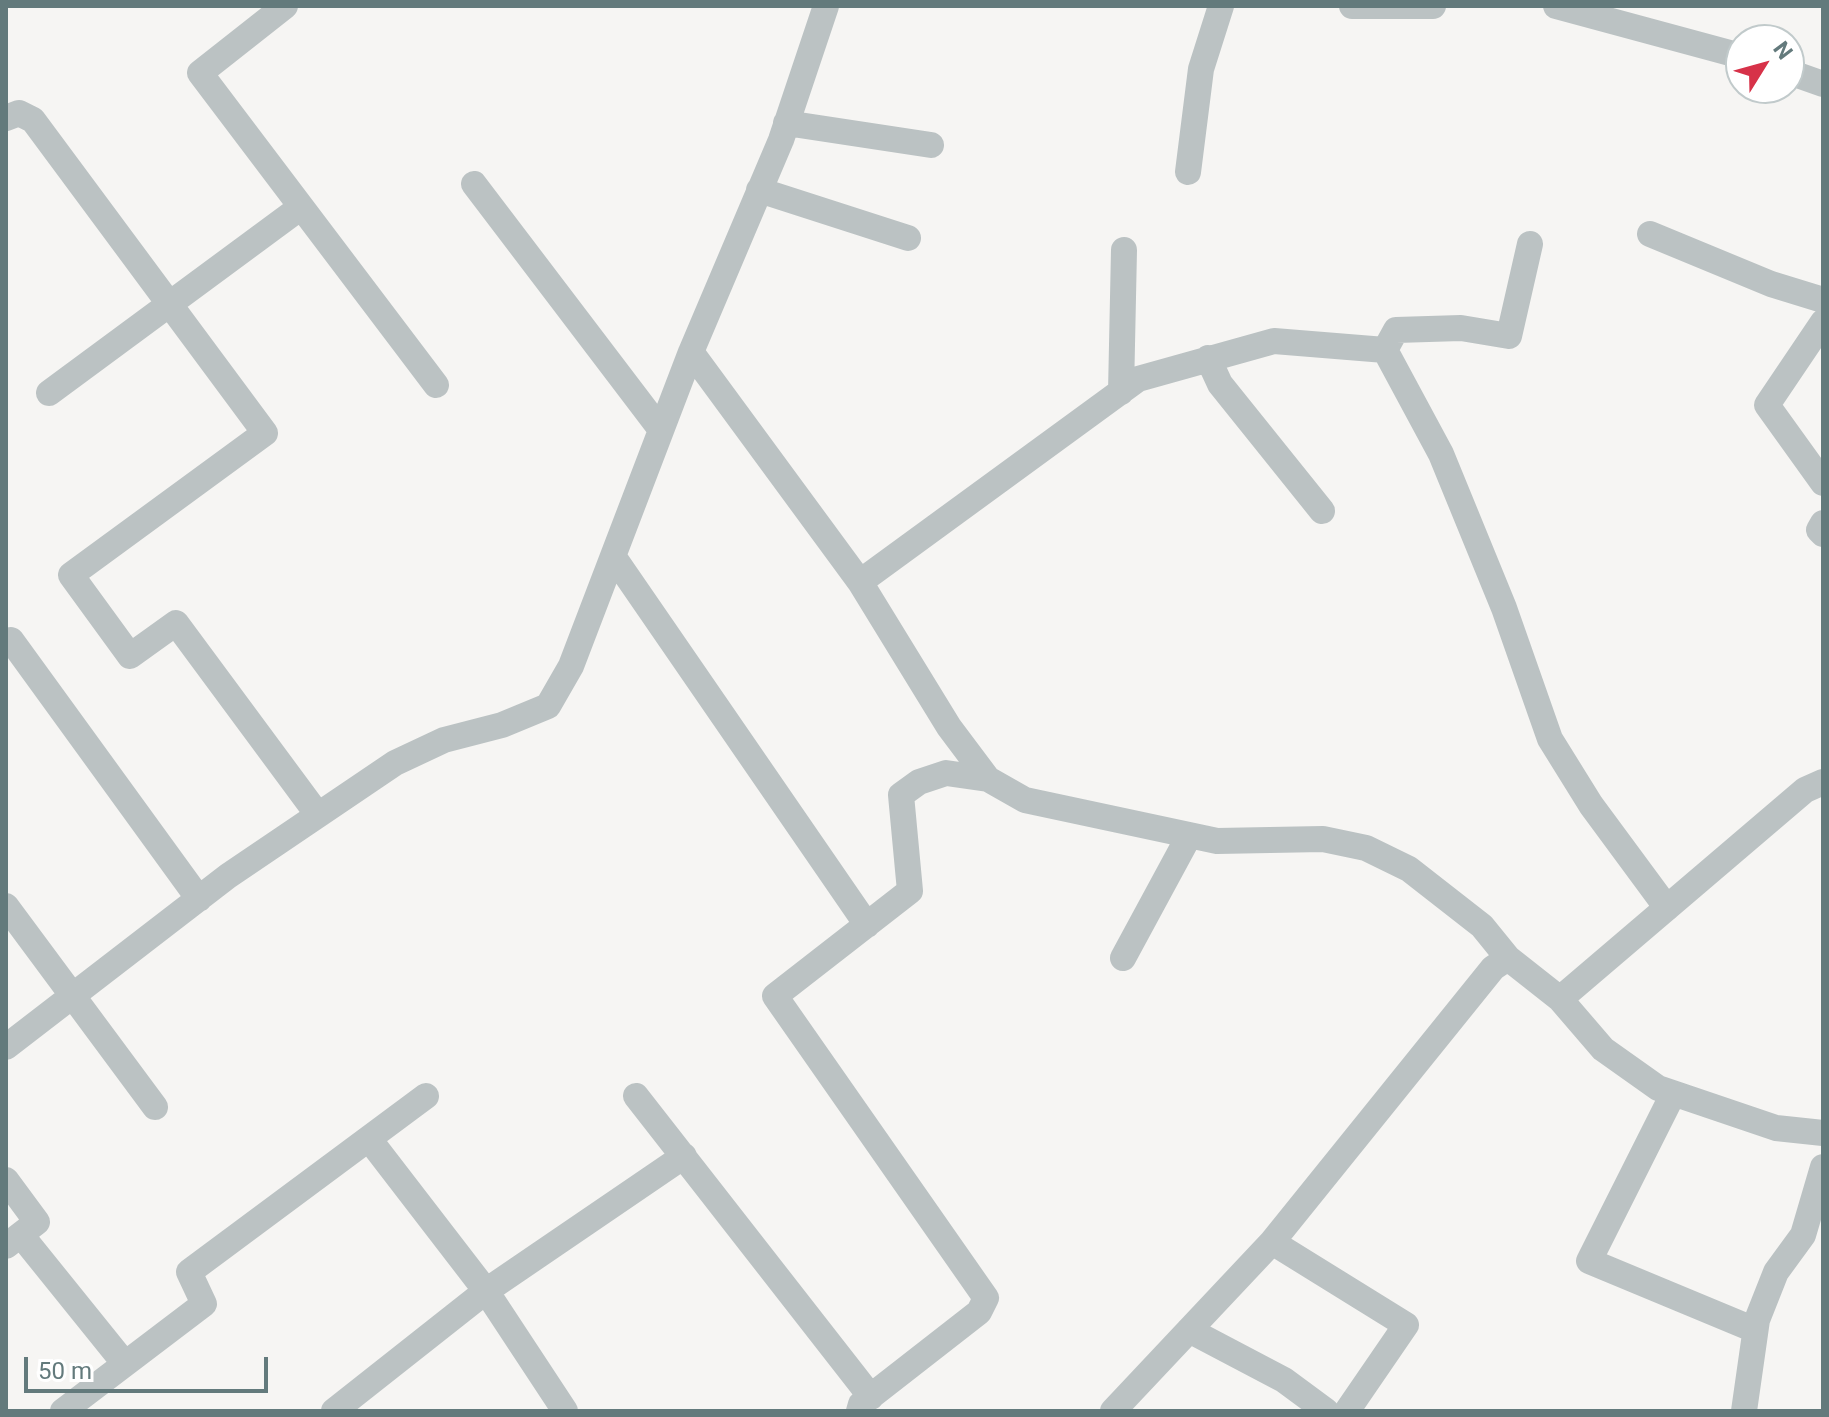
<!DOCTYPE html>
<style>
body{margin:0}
#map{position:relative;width:1829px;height:1417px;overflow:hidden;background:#f6f5f3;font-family:Roboto,sans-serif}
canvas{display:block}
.frame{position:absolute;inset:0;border:8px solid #637a7c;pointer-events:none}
.north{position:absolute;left:1725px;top:24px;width:80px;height:80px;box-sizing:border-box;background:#fff;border:2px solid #c1cacb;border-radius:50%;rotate:53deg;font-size:22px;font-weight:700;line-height:32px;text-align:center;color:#637a7c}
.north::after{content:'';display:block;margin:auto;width:28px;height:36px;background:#d73249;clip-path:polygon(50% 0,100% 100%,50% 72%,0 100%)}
.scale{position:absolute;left:24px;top:1357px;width:244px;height:36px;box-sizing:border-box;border:4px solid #637a7c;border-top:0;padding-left:10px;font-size:24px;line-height:28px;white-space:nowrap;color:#637a7c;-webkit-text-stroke:6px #fff;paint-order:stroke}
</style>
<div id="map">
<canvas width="1829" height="1417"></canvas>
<div class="frame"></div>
<div class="north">N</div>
<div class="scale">50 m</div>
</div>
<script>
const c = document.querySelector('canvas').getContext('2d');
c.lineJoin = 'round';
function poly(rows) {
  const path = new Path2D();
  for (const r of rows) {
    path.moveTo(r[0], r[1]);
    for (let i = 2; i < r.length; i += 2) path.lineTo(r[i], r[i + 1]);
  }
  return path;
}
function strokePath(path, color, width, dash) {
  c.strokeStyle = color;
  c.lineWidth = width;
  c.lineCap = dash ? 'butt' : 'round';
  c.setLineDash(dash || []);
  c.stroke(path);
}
strokePath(poly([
 [285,6,200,73,436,385],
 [826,6,781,140,691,352,860,582],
 [1352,6,1433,6],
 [1556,6,1741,56],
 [1789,72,1823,84],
 [6,118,19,113,33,120,265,433,71,575,130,656,176,623,318,815],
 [786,123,931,145],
 [1188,172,1201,69,1221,6],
 [474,184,661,430],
 [759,190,908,238],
 [1650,234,1771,284,1823,300],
 [1530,244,1509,336,1461,328,1396,330,1385,350,1441,454,1504,608,1550,739,1591,805,1667,908],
 [1823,322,1767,405,1823,483],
 [1385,350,1274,341,1138,379,860,582,949,727,988,779,1025,800,1217,841,1323,839,1366,848,1409,869,1482,926,1508,958],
 [1208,358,1220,384,1322,511],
 [1121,392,1124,250],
 [49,393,301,207],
 [1823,523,1819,530,1823,534],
 [613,556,867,925],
 [11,640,199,899],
 [6,906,155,1107],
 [1123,958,1189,836],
 [1560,999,1603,1049,1658,1088,1776,1128,1823,1133],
 [6,1047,228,876,395,763,444,740,502,725,548,706,571,666,691,352],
 [1673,1094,1589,1261,1755,1330],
 [636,1096,871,1397],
 [6,1180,37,1222,6,1246],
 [21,1235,125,1364],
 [1272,1242,1406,1325,1347,1411],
 [1189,1330,1284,1380,1326,1411],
 [63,1411,204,1304,189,1272,426,1096],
 [334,1411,486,1291,369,1139],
 [565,1411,486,1291,684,1156],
 [859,1411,861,1404,979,1312,986,1298,775,996,910,891,901,795,919,782,946,773,988,779],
 [1113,1411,1272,1242,1493,968,1508,958,1560,999,1805,790,1823,782],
 [1744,1411,1757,1320,1776,1272,1803,1235,1823,1167]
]), '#bbc2c3', 26);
</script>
